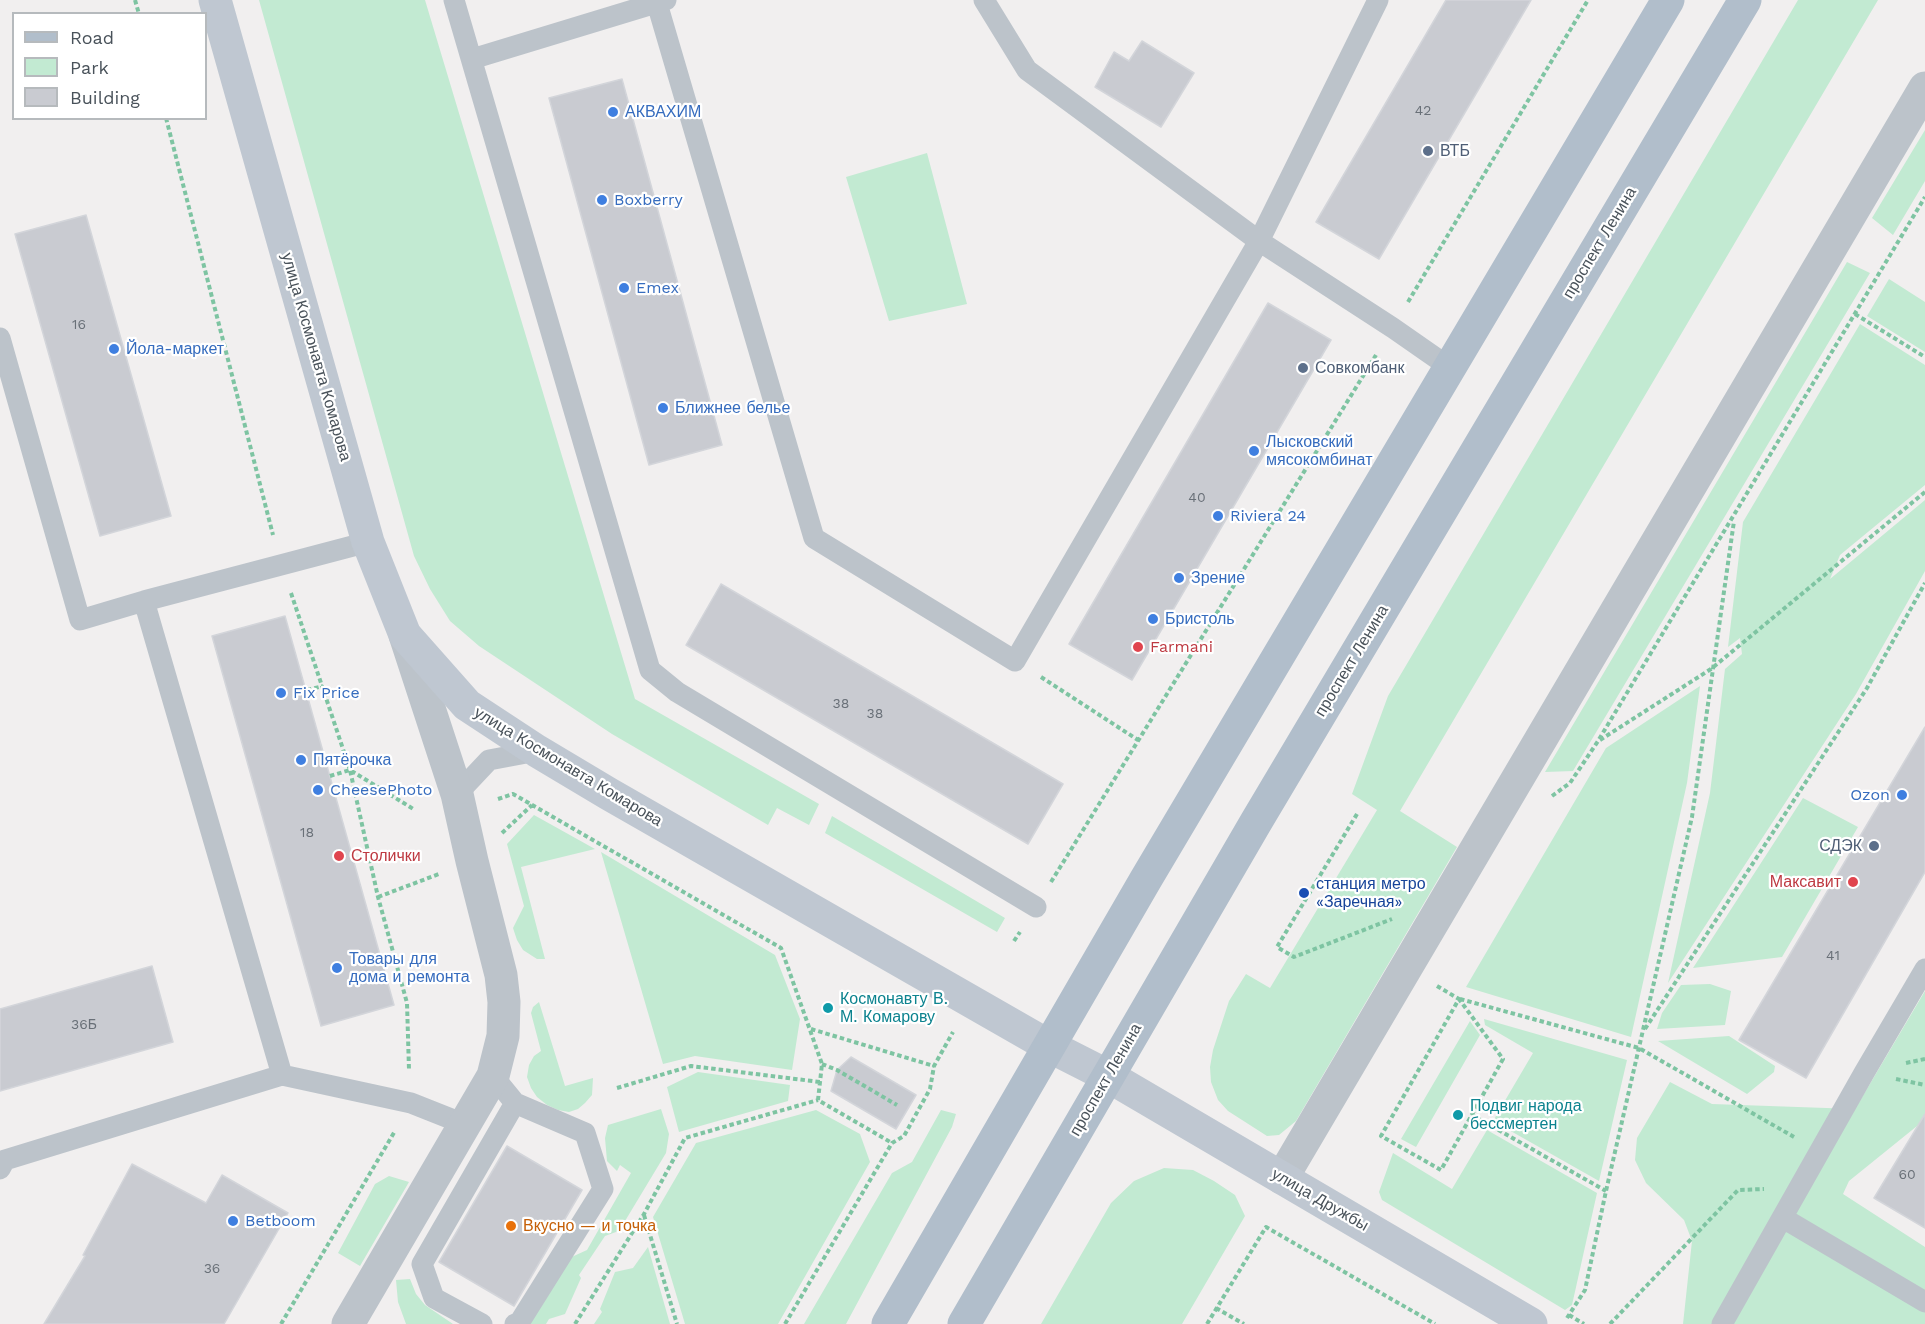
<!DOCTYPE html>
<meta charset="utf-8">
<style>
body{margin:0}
#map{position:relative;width:1925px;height:1324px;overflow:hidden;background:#f1efef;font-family:"Work Sans",sans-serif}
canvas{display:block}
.legend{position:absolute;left:12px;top:12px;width:195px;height:108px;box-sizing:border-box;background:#fff;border:2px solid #b6babd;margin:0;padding:8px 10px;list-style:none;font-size:18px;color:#49525a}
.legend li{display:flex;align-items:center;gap:12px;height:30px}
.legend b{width:30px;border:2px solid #b6babd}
</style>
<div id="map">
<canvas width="1925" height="1324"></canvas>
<ul class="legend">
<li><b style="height:8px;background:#b1becb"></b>Road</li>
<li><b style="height:16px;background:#c2ead2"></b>Park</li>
<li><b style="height:16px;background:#c9cbd1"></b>Building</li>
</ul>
</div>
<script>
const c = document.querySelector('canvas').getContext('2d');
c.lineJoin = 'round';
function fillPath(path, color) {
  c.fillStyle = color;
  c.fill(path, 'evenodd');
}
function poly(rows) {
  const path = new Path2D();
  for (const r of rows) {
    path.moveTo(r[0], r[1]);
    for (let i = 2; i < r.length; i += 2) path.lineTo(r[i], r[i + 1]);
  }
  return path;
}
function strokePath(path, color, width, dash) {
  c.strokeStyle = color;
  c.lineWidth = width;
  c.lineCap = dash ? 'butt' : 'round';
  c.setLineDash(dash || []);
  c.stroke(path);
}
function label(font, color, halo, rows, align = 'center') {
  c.font = font + ' "Work Sans",sans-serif';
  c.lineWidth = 4.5;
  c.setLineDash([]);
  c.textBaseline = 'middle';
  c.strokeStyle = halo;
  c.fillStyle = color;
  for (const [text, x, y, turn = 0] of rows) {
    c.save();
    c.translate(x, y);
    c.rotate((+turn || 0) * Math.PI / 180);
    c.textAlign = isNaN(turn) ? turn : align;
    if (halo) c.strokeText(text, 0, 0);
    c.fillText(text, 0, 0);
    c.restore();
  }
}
fillPath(poly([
 [259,0,425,0,635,699,819,804,809,825,777,808,768,825,612,734,479,646,450,621,430,589,414,556],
 [1798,0,1878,0,1400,811,1457,847,1296,1121,1279,1135,1267,1136,1228,1111,1218,1100,1211,1082,1210,1067,1213,1050,1229,1001,1246,974,1270,988,1377,810,1352,794,1388,696],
 [1925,130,1925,181,1893,235,1872,218],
 [927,153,967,304,889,321,846,177],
 [1847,262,1870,273,1573,771,1545,772],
 [1889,279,1925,302,1925,352,1867,316],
 [1860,324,1925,365,1925,485,1840,555,1830,579,1925,500,1925,571,1856,694,1668,983,1710,793,1725,669,1742,654,1740,638,1728,647,1743,522],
 [1700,686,1687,783,1631,1037,1466,987,1606,748],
 [1803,798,1858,827,1782,957,1693,968],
 [534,815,595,849,521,867,545,959,537,959,523,950,517,940,513,928,524,906,507,844],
 [832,816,1005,918,997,932,825,833],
 [601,852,775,955,800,1019,792,1070,695,1056,663,1064],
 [1710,984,1731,991,1725,1025,1657,1029,1662,1013,1681,985],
 [1925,991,1925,1124,1922,1122,1849,1181,1843,1194,1925,1247,1925,1324,1683,1324,1692,1241,1684,1220,1646,1183,1635,1160,1637,1138,1670,1082,1712,1104,1855,1109],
 [539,1002,565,1086,593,1078,592,1095,585,1103,578,1109,569,1112,558,1110,547,1105,537,1097,531,1088,527,1077,529,1065,534,1056,541,1051,531,1013,533,1007],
 [1484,1019,1627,1060,1599,1181,1493,1121,1533,1053,1485,1025],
 [1470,1021,1480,1035,1416,1147,1401,1139],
 [1729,1036,1775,1066,1774,1072,1747,1094,1658,1041],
 [698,1072,790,1085,788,1101,679,1132,667,1087],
 [661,1109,669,1134,666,1153,622,1226,616,1232,605,1236,579,1275,581,1278,565,1314,549,1319,546,1324,524,1324,565,1260,587,1250,631,1173,620,1165,617,1171,607,1161,605,1138,608,1125],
 [816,1110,860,1134,870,1162,778,1324,685,1324,653,1217,696,1143],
 [941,1110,956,1114,952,1127,846,1324,804,1324,892,1173,912,1162],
 [1487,1130,1597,1193,1572,1305,1565,1310,1382,1200,1379,1192,1393,1153,1452,1189],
 [1164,1168,1193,1170,1214,1181,1235,1195,1245,1216,1182,1324,1041,1324,1111,1203,1134,1181],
 [389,1176,409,1182,360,1266,338,1253,375,1184],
 [648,1247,670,1324,594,1324,602,1312,600,1309,615,1272,633,1268],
 [410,1279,416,1294,425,1305,453,1324,406,1324,398,1302,396,1280]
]), '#c2ead2');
const building = poly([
 [1446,0,1531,0,1379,259,1316,222,1446,0],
 [1142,41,1194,73,1161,127,1095,87,1114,52,1129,61,1142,41],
 [622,79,722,445,649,465,549,98,622,79],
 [86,215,171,516,100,536,15,234,86,215],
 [1268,303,1331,340,1132,680,1069,644,1268,303],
 [721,584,1063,784,1028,844,686,645,721,584],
 [285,616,394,1005,321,1026,212,636,285,616],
 [1925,727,1925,872,1806,1078,1739,1040,1925,727],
 [152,966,173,1042,0,1091,0,1009,152,966],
 [851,1057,916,1095,896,1129,831,1091,837,1070,851,1057],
 [1925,1114,1925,1228,1874,1198,1925,1114],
 [507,1146,582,1190,514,1306,439,1262,507,1146],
 [132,1164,206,1203,222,1175,288,1213,224,1324,44,1324,85,1256,83,1255,132,1164]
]);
fillPath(building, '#c9cbd1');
strokePath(building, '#d3d5da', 1.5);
strokePath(poly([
 [135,0,139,14],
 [166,118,273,535],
 [1408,302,1588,0],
 [1855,314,1925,357],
 [291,593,350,770,378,897,407,1003,409,1070],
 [1041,677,1138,740],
 [307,690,323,686],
 [1600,740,1711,669,1925,492],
 [330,776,350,770,415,810],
 [1552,796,1570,783,1598,741,1925,197],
 [498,799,513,794,781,948,822,1064,818,1100,892,1143],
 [1357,814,1277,947,1294,957,1392,919],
 [502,833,532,805],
 [1051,882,1376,355],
 [378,897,439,874],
 [1014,941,1020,932],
 [1437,986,1459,999,1381,1136,1441,1170,1503,1059,1459,999],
 [1460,999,1639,1048,1794,1137],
 [811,1029,934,1066],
 [1645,1029,1867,688,1925,583],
 [1906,1063,1925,1059],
 [822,1064,837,1070,897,1105],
 [1896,1079,1925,1085],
 [617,1088,691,1066,820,1082],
 [1472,1115,1606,1191],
 [644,1215,677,1324],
 [1216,1308,1244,1324],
 [1569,1315,1584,1324],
 [1567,1318,1585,1290,1606,1191,1692,817,1734,521],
 [281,1324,395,1131],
 [575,1324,644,1214,685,1138,818,1100],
 [785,1324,892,1143,904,1136,930,1089,934,1066,953,1032],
 [1207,1324,1266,1227,1435,1324],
 [1610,1324,1738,1190,1764,1189]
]), '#7ec4a2', 4, [4.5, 3]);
strokePath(poly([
 [454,0,650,670,677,692,1036,907],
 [656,0,814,538,1015,661,1259,241,1378,0],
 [984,0,1027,70,1259,241,1393,328,1449,367],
 [472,59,666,0],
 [0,338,80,620,144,601],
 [457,794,489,760,537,751],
 [282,1075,144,601,368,542],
 [493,1076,515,1103,585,1133,603,1189,519,1323,515,1324],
 [0,1169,5,1160,282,1075,411,1103,464,1124],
 [1783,1218,1925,1302],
 [482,1324,434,1298,422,1264,515,1103],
 [1722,1324,1864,1073,1925,969]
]), '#bcc3ca', 21);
strokePath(poly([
 [1282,1178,1925,88],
 [348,1324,493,1076,503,1036,504,1002,501,975,472,861,457,794,405,635]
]), '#bcc3ca', 33);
strokePath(poly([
 [215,0,368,542,405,635,467,705,537,751,609,794,1049,1046,1108,1076,1531,1324]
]), '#bfc7d1', 33);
strokePath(poly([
 [888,1324,1146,879,1668,0],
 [964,1324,1256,822,1745,0]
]), '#b1becb', 33);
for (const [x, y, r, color] of [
 [613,112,6,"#3f7fe0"],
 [1428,151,6,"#5c6f8a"],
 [602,200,6,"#3f7fe0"],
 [624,288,6,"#3f7fe0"],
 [114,349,6,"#3f7fe0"],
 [1303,368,6,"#5c6f8a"],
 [663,408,6,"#3f7fe0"],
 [1254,451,6,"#3f7fe0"],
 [1218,516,6,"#3f7fe0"],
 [1179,578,6,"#3f7fe0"],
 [1153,619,6,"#3f7fe0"],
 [1138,647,6,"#e0444e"],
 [281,693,6,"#3f7fe0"],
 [301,760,6,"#3f7fe0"],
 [318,790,6,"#3f7fe0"],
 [1902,795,6,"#3f7fe0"],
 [1874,846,6,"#5c6f8a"],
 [339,856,6,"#e0444e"],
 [1853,882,6,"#e0444e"],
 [1304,893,6,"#1a4fb4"],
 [337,968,6,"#3f7fe0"],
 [828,1008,6,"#0f9aa8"],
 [1458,1115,6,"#0f9aa8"],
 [233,1221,6,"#3f7fe0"],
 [511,1226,6,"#e8710a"]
]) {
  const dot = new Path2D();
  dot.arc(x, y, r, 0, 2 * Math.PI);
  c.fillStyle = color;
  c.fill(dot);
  strokePath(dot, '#fff', 2);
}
label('14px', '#697078', null, [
 ["42",1423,111],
 ["16",79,325],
 ["40",1197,498],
 ["38",841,704],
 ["38",875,714],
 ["18",307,833],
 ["41",1833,956],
 ["36Б",84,1025],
 ["60",1907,1175],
 ["36",212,1269]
]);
label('16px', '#366cbe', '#fff', [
 ["АКВАХИМ",625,112],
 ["Boxberry",614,200],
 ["Emex",636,288],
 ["Йола-маркет",126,349],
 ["Ближнее белье",675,408],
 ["Лысковский",1266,442],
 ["мясокомбинат",1266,460],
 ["Riviera 24",1230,516],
 ["Зрение",1191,578],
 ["Бристоль",1165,619],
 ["Fix Price",293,693],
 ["Пятёрочка",313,760],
 ["CheesePhoto",330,790],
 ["Ozon",1890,795,"right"],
 ["Товары для",349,959],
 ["дома и ремонта",349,977],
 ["Betboom",245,1221]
], 'left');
label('16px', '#4e5e75', '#fff', [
 ["ВТБ",1440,151],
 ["Совкомбанк",1315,368],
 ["СДЭК",1862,846,"right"]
], 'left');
label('16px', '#49525a', '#fff', [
 ["проспект Ленина",1600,243,-59],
 ["улица Космонавта Комарова",316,357,74],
 ["проспект Ленина",1352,661,-59],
 ["улица Космонавта Комарова",568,767,31],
 ["проспект Ленина",1106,1080,-60],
 ["улица Дружбы",1320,1200,30]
]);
label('16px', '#be3a42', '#fff', [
 ["Farmani",1150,647],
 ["Столички",351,856],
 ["Максавит",1841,882,"right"]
], 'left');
label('16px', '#164399', '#fff', [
 ["станция метро",1316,884],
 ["«Заречная»",1316,902]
], 'left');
label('16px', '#0d838f', '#fff', [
 ["Космонавту В.",840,999],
 ["М. Комарову",840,1017],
 ["Подвиг народа",1470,1106],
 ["бессмертен",1470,1124]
], 'left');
label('16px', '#c56008', '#fff', [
 ["Вкусно — и точка",523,1226]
], 'left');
</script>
